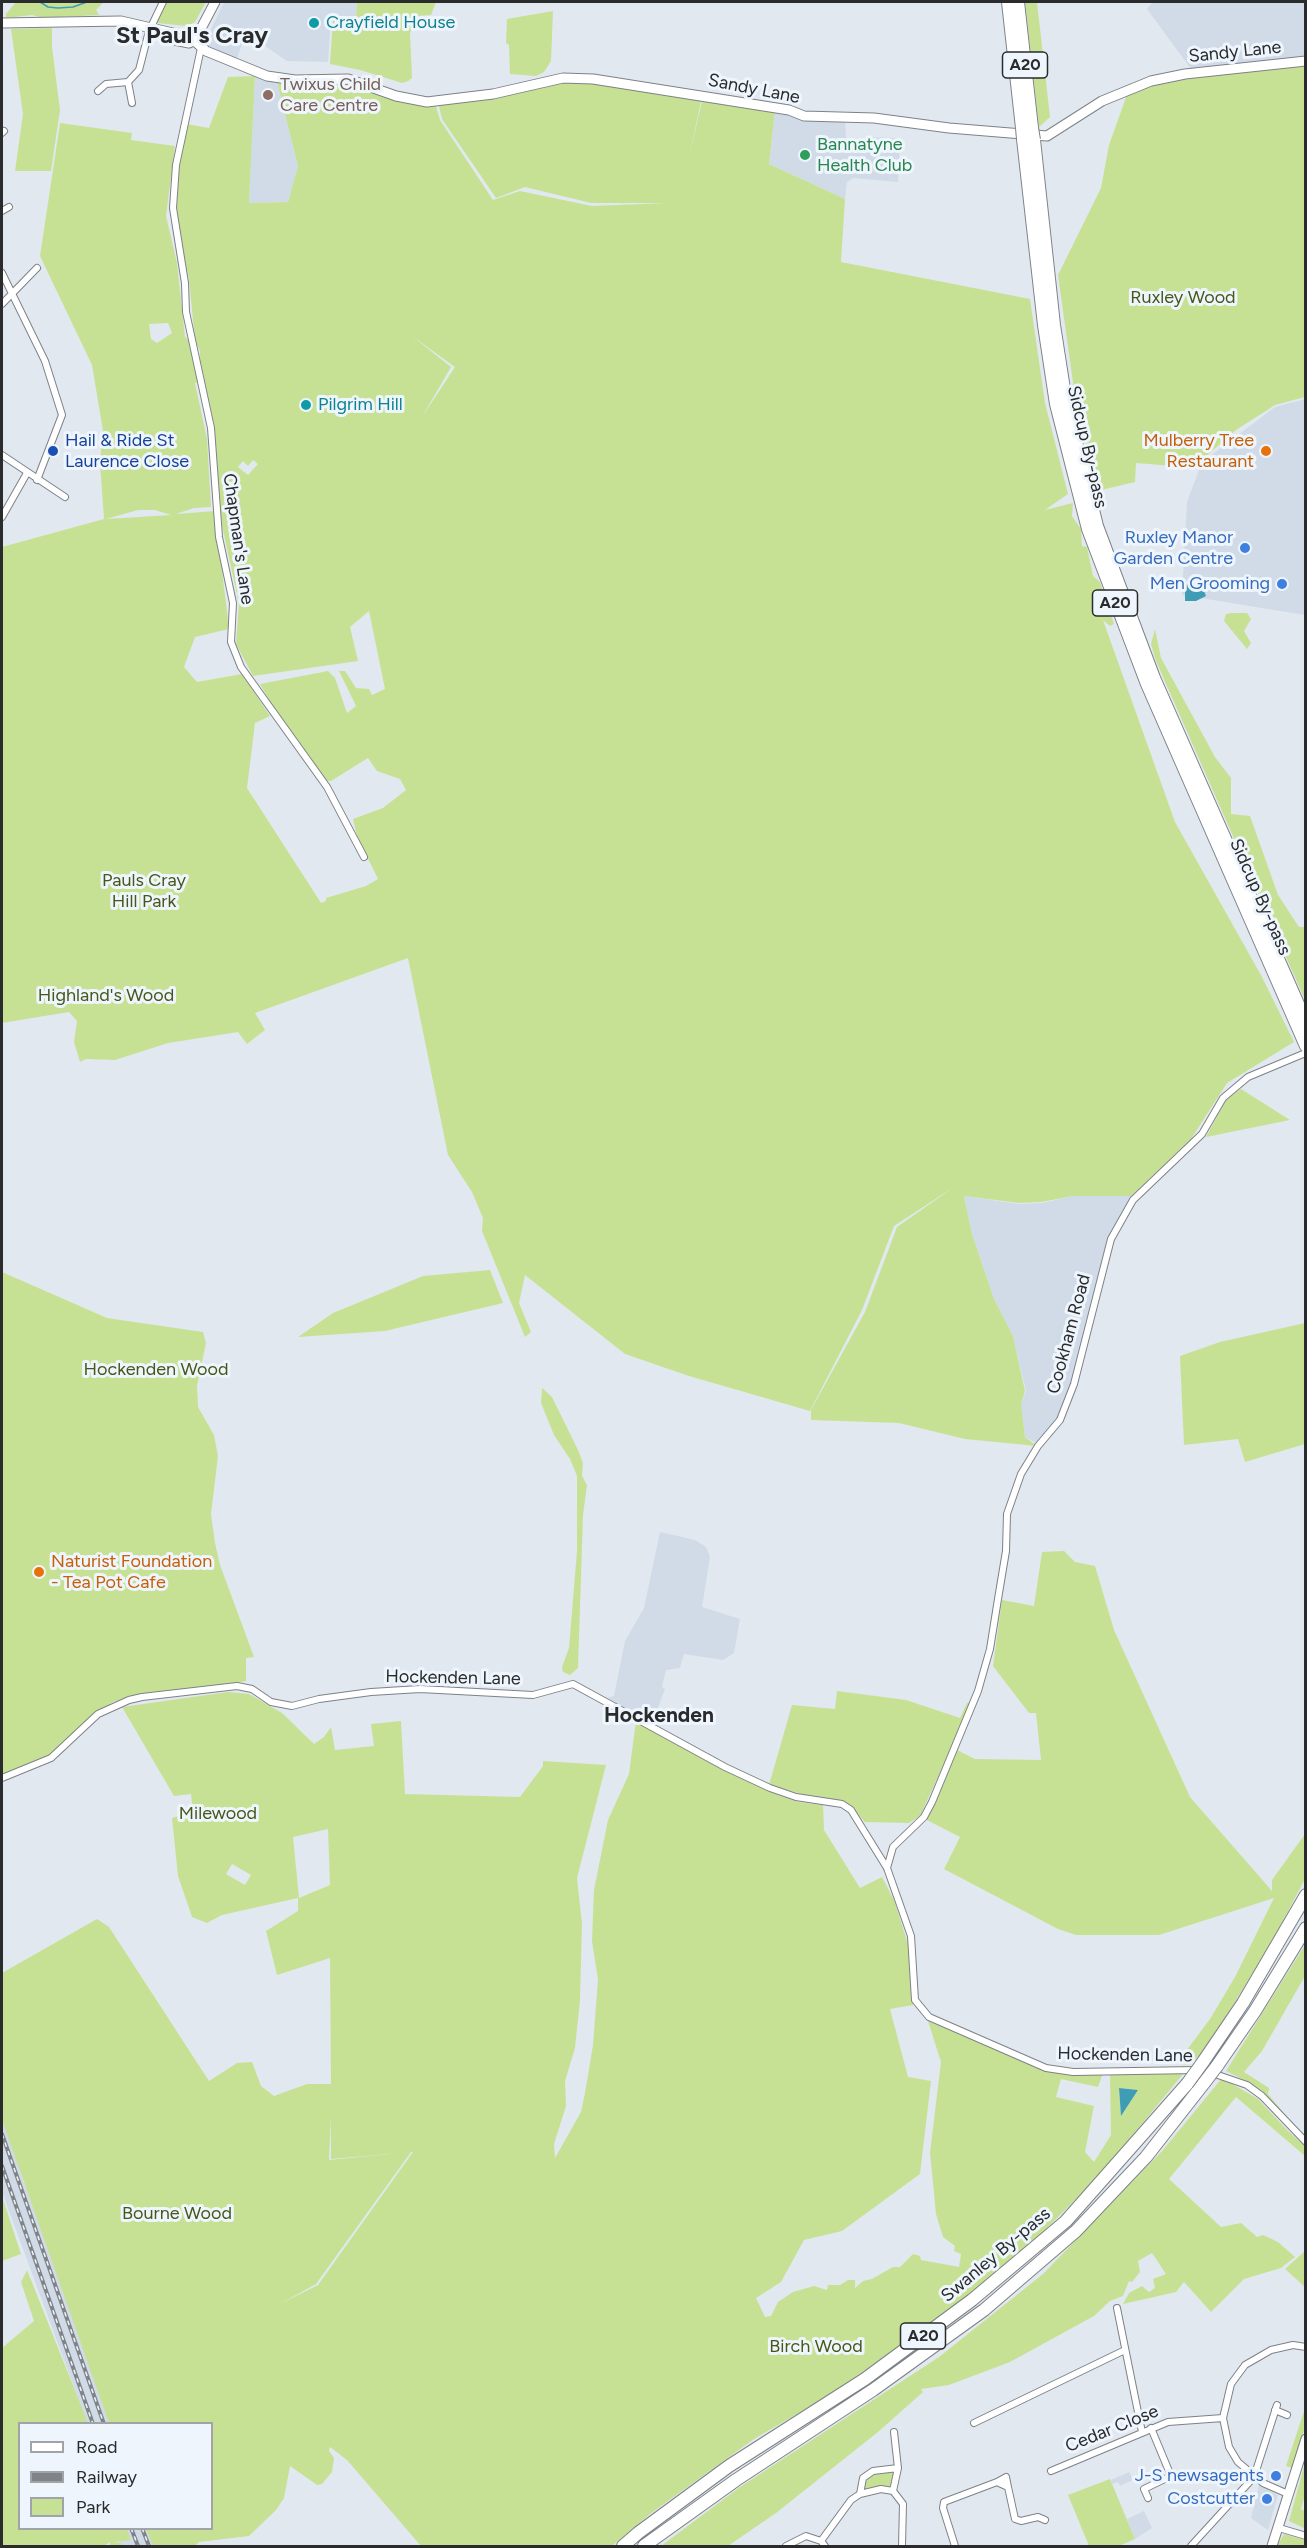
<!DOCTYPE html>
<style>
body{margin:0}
#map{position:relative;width:1307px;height:2548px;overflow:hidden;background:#e2e8ef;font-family:Figtree,sans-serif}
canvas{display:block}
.frame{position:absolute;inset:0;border:3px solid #292b2d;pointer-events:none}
.legend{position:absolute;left:18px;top:2422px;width:195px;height:108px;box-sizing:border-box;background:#eff5fc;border:2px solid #a0a4a9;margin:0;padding:8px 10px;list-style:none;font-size:18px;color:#292b2d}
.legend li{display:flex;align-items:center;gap:12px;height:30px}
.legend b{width:30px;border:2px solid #a0a4a9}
</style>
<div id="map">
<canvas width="1307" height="2548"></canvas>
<div class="frame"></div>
<ul class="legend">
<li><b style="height:8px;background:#fff"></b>Road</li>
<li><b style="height:8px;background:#808489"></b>Railway</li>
<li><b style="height:16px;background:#c7e194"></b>Park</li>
</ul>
</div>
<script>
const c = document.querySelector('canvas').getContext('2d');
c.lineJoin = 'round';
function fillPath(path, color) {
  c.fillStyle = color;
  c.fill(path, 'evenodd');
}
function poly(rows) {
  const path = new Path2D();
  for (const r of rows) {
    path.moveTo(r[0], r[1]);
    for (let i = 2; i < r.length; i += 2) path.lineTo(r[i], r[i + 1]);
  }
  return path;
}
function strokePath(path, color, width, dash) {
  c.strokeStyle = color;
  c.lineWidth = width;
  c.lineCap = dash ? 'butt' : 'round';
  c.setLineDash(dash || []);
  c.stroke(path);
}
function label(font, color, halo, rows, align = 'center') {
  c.font = font + ' Figtree,sans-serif';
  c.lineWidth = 6;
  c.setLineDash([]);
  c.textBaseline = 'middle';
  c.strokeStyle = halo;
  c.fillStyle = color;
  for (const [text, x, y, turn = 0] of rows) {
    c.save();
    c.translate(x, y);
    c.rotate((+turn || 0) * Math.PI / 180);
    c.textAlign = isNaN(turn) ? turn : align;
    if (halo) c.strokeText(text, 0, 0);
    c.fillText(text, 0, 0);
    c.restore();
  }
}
fillPath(poly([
 [224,2,357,2,356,19,331,17,328,62,287,61,246,33,237,58,211,50,204,44],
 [1153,2,1305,2,1305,60,1191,69,1147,9],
 [255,76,277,82,298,166,288,202,249,203],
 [775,111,814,122,845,122,846,141,868,142,868,137,900,138,898,182,853,178,847,182,845,199,769,164],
 [1305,399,1305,615,1182,595,1187,502,1202,462,1275,407],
 [964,1196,1019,1204,1042,1203,1073,1196,1137,1196,1110,1239,1074,1384,1060,1420,1038,1444,1025,1437,1021,1404,1026,1391,1013,1336,994,1299,972,1234],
 [660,1532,695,1540,706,1547,710,1557,702,1607,740,1619,734,1653,723,1660,684,1654,680,1668,666,1670,662,1687,665,1689,652,1723,608,1698,614,1696,625,1641,644,1608],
 [2,2106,22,2178,54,2258,112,2423,85,2423,75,2390,2,2192],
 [1129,2472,1133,2480,1120,2486,1118,2482,1112,2484,1111,2480],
 [1259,2485,1278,2495,1268,2530,1251,2518],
 [1144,2511,1152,2528,1135,2539,1127,2519],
 [115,2529,154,2529,160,2546,120,2546]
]), '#d0dbe7');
fillPath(poly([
 [16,2,104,2,96,10,99,15,43,18,32,15,6,18,6,14],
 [165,2,206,2,195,22,187,26,157,23],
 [357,2,436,2,431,15,416,16,410,33,412,78,408,81,402,83,360,70,330,64,333,19,356,19],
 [1025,2,1037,2,1050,117,1039,127],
 [553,11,551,61,544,72,536,76,510,74,509,45,506,43,507,19],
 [52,28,52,47,60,110,51,171,15,171,23,114,11,29],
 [1305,62,1305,397,1275,405,1236,430,1202,460,1199,468,1136,463,1135,482,1097,491,1076,404,1058,275,1101,188,1109,145,1129,89,1151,83],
 [255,76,249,203,288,202,298,166,277,82,339,78,435,103,440,120,493,200,520,191,592,206,668,203,591,203,525,187,496,198,442,119,438,102,563,78,702,97,689,157,703,97,775,111,769,164,845,199,841,262,1030,299,1045,403,1068,494,1045,510,1073,503,1072,516,1081,529,1082,546,1087,547,1093,576,1100,582,1114,624,1110,626,1103,620,1175,822,1262,977,1294,1042,1227,1083,1191,1139,1131,1196,1073,1196,1041,1202,1019,1203,964,1196,972,1234,994,1299,1013,1336,1025,1391,1021,1404,1025,1437,1037,1446,965,1439,899,1423,811,1420,811,1410,865,1312,897,1227,954,1187,894,1226,862,1310,810,1411,689,1376,625,1354,525,1275,519,1303,531,1332,525,1337,482,1231,483,1218,472,1192,448,1155,408,958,255,1013,265,1030,247,1044,238,1032,168,1043,115,1060,86,1059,80,1062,74,1042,77,1021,69,1012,2,1023,2,547,104,519,100,463,103,431,92,365,40,256,60,123,132,133,131,140,175,146,166,216,177,263,185,337,189,340,198,382,195,383,207,439,211,507,194,508,176,514,215,511,229,629,195,637,184,667,197,682,242,674,270,716,255,723,247,788,321,903,326,901,326,898,366,886,378,879,357,836,353,819,383,808,406,790,400,779,377,771,368,758,331,781,325,781,280,719,260,684,328,671,335,678,347,713,356,706,339,671,345,671,356,688,369,689,372,695,385,689,369,611,350,627,358,661,253,676,236,644,239,604,222,525,213,419,200,362,200,351,195,341,189,279,173,208,186,124,209,128,228,77],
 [168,323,172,333,157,343,151,339,149,324],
 [412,336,455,367,422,417,451,367],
 [253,460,258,464,248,475,238,467,243,461,248,466],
 [138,510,155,510,171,515,106,519],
 [1231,613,1247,613,1251,619,1244,631,1251,643,1247,649,1224,621,1226,614],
 [1155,629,1161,658,1215,757,1231,778,1231,814,1250,816,1278,895,1299,927,1305,927,1305,1000,1156,661,1151,644],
 [1241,1089,1290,1120,1206,1137,1226,1100],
 [490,1270,503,1303,385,1331,298,1337,333,1313,423,1276],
 [2,1272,107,1318,203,1332,206,1343,197,1386,198,1407,214,1435,218,1456,211,1514,215,1543,220,1565,254,1657,246,1658,246,1681,184,1693,128,1697,113,1702,97,1713,50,1757,2,1776],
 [1305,1323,1305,1444,1245,1462,1238,1439,1184,1445,1180,1356,1220,1342],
 [542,1388,552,1397,578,1450,583,1463,582,1476,587,1485,583,1515,578,1668,570,1675,563,1672,562,1667,569,1648,577,1551,577,1476,570,1459,554,1435,541,1403],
 [1064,1551,1075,1562,1095,1566,1114,1630,1190,1797,1272,1891,1272,1880,1305,1834,1305,1879,1270,1945,1233,2005,1204,2050,1190,2065,1179,2064,1178,2056,1186,2051,1210,2019,1235,1977,1274,1898,1159,1935,1076,1935,1058,1929,944,1869,960,1837,923,1818,955,1749,975,1759,1041,1760,1036,1713,1029,1713,993,1666,1002,1600,1034,1606,1042,1552],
 [837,1691,906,1700,960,1718,967,1703,973,1701,920,1816,909,1823,865,1822,852,1808,769,1785,792,1705,835,1709],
 [228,1692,249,1694,282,1713,314,1744,324,1737,331,1727,335,1750,374,1746,371,1724,401,1721,405,1794,520,1797,543,1766,543,1761,606,1765,577,1878,582,1924,580,2000,575,2048,565,2081,566,2106,554,2144,555,2158,581,2112,585,2093,593,2045,598,1980,592,1941,594,1890,608,1820,629,1774,636,1721,773,1793,798,1802,823,1805,824,1830,860,1888,882,1877,894,1900,909,1947,913,2005,890,2009,908,2077,931,2081,920,2174,842,2231,804,2240,781,2282,756,2298,765,2317,771,2316,778,2302,793,2292,814,2286,827,2290,828,2285,840,2285,848,2280,855,2280,855,2288,863,2281,872,2279,893,2267,900,2267,913,2254,920,2256,921,2260,959,2267,961,2254,954,2251,955,2246,943,2237,936,2214,930,2153,941,2062,928,2021,1045,2071,1103,2073,1098,2087,1061,2079,1056,2097,1094,2106,1085,2152,1094,2162,1111,2135,1110,2074,1183,2074,1100,2175,1024,2251,947,2314,826,2397,754,2439,650,2514,612,2546,421,2546,347,2460,330,2447,329,2451,334,2458,332,2472,322,2484,317,2485,290,2466,284,2498,276,2510,249,2536,199,2542,195,2546,153,2546,146,2529,212,2528,212,2424,109,2423,2,2120,2,1973,97,1919,109,1927,209,2081,237,2063,252,2062,261,2086,274,2096,307,2084,331,2084,330,1958,277,1975,266,1931,298,1911,298,1898,222,1915,207,1923,192,1917,178,1876,172,1818,193,1811,191,1794,174,1796,122,1707],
 [328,1829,330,1885,299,1898,293,1837],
 [232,1864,251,1875,245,1885,226,1874],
 [1119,2088,1138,2090,1121,2115],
 [331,2115,331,2159,413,2152,318,2285,280,2304,316,2284,411,2152,329,2160],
 [1305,1945,1305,1976,1262,2051,1244,2072,1269,2088,1268,2094,1288,2118,1286,2120,1248,2082,1226,2071],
 [1222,2078,1258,2099,1288,2131,1305,2146,1305,2156,1236,2097,1169,2179,1221,2227,1241,2223,1257,2237,1263,2235,1278,2242,1295,2257,1281,2268,1244,2279,1211,2312,1184,2282,1176,2292,1123,2304,1129,2293,1142,2286,1149,2292,1155,2288,1153,2279,1166,2274,1152,2253,1138,2261,1140,2272,1132,2282,1129,2281,1123,2296,1110,2301,1094,2316,1010,2362,949,2385,921,2389,923,2392,878,2432,776,2513,728,2546,661,2546,740,2487,939,2357,1043,2274,1163,2150],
 [2,2196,21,2254,2,2261],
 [1305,2251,1305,2287,1285,2269],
 [27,2270,88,2423,20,2424,20,2528,127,2529,131,2540,115,2542,121,2543,122,2546,110,2546,110,2542,104,2546,2,2546,2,2348,34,2321,21,2282],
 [1305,2408,1305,2427,1292,2468,1286,2466],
 [1305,2463,1305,2495,1301,2509,1305,2511,1304,2528,1289,2521],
 [898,2469,893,2491,860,2494,864,2478,873,2471],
 [1110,2479,1135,2539,1119,2546,1089,2546,1068,2495],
 [1284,2534,1305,2540,1305,2546,1277,2546]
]), '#c7e194');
fillPath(poly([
 [1191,582,1202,586,1206,596,1196,601,1185,601,1185,585],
 [1119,2088,1138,2090,1121,2116]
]), '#3e9db5');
strokePath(poly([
 [40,2,48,7,58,8,73,7,87,2]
]), '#3e9db5', 1.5);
const street = poly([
 [201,48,176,165,173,208,185,283,186,312,211,428,219,537,233,603,231,642,241,667,327,787,364,857],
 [98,91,106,84,128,82],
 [132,103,128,82,139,70,149,31,163,2],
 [2,133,4,131],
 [2,211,9,207],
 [2,273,45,361,62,415,37,480],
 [2,304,37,268],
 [2,455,65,497],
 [2,517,27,473],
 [2,1778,51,1758,98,1714,129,1700,142,1697,237,1686,252,1689,271,1702,292,1706,319,1699,371,1692,420,1689,533,1695,573,1684,725,1767,770,1788,796,1797,842,1804,851,1810,887,1868,911,1936,915,2000,929,2017,1046,2068,1073,2072,1196,2070],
 [887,1868,893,1847,924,1817,932,1802,978,1691,990,1649,998,1599,1006,1551,1007,1514,1021,1474,1038,1446,1060,1420,1074,1384,1111,1239,1133,1200,1202,1134,1223,1098,1248,1077,1303,1054],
 [1212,2073,1247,2085,1262,2096,1306,2142],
 [1117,2308,1142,2432],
 [1275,2410,1287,2415],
 [974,2423,1125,2350],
 [1051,2471,1168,2422,1223,2418],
 [997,2482,1006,2477,1008,2487],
 [893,2491,898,2468],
 [860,2494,863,2478,873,2471,898,2468,894,2432],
 [1288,2494,1263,2483,1238,2462,1229,2447,1223,2418,1231,2384,1245,2365,1271,2350,1293,2345,1306,2347],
 [1148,2498,1144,2489,1171,2476,1151,2428],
 [1279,2528,1306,2536],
 [821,2541,851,2500,860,2494,881,2489,893,2491,903,2504,902,2546],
 [786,2546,806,2536,821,2541,825,2546],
 [955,2546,943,2508,944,2502,997,2482,1008,2487,1015,2519,1021,2521,1038,2517,1045,2520],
 [1191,2546,1254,2477,1277,2405]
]);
const secondary = poly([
 [2,23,121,21,190,37,206,51,267,76,295,80,348,79,396,96,427,102,493,94,563,78,593,79,789,110,804,116,874,118,949,128,1047,136,1102,101,1151,81,1185,74,1306,61],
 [160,32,174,40,189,43,195,40,215,2],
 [1272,2546,1306,2439]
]);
const highway = poly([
 [1008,2,1022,128],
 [1018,2,1032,128],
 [1023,139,1044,325,1056,404,1088,529,1147,684,1306,1046],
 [1034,140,1054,325,1066,402,1097,526,1154,678,1306,1022],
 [1203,2062,1243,2003,1306,1895],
 [1217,2066,1255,2011,1306,1928],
 [623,2546,638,2533,729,2466,865,2379,972,2300,1066,2221,1187,2084],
 [644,2546,736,2480,873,2390,984,2310,1076,2231,1146,2157,1204,2083]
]);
strokePath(street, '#7d8288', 8);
strokePath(secondary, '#7d8288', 11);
strokePath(highway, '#7d8288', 14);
strokePath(street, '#fff', 6);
strokePath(secondary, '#fff', 9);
strokePath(highway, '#fff', 12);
const rail = poly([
 [2,2134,104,2424],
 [2,2166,93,2424],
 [131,2528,138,2546],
 [142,2528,149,2546]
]);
strokePath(rail, '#808489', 4);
strokePath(rail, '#eff5fc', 1.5, [4.5]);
const highwayBridge = poly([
 [1022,128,1023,139],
 [1032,128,1034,140],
 [1204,2083,1217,2066],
 [1187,2084,1203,2062]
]);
strokePath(highwayBridge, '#7d8288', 14, []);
strokePath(highwayBridge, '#fff', 12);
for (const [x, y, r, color] of [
 [314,23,6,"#0f9aa8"],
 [268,95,6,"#8d6e63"],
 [805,155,6,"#2e9e5b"],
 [306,405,6,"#0f9aa8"],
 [53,451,6,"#1a4fb4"],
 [1266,451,6,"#e8710a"],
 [1245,548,6,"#3f7fe0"],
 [1282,584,6,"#3f7fe0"],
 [39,1572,6,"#e8710a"],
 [1276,2476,6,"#3f7fe0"],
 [1267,2499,6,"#3f7fe0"]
]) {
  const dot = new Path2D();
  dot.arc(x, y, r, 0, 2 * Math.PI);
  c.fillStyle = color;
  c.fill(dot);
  strokePath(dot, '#eff5fc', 2);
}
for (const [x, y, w] of [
 [1025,65,45],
 [1115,603,45],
 [923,2336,45]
]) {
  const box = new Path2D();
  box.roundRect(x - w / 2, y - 13, w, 26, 4.5);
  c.fillStyle = '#eff5fc';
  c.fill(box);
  strokePath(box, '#292b2d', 1.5);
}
label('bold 16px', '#292b2d', null, [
 ["A20",1025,65],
 ["A20",1115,603],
 ["A20",923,2336]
]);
label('18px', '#0d838f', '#eff5fc', [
 ["Crayfield House",326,23],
 ["Pilgrim Hill",318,405]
], 'left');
label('18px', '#292b2d', '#eff5fc', [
 ["Sandy Lane",1235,52,-6],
 ["Sandy Lane",754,89,11],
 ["Sidcup By-pass",1087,447,77],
 ["Chapman's Lane",238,539,82],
 ["Sidcup By-pass",1260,897,66],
 ["Cookham Road",1069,1334,-75],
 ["Hockenden Lane",453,1678,1],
 ["Hockenden Lane",1125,2055,1],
 ["Swanley By-pass",996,2255,-40],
 ["Cedar Close",1112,2429,-22]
]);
label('18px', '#785e54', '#eff5fc', [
 ["Twixus Child",280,85],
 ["Care Centre",280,106]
], 'left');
label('18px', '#27864d', '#eff5fc', [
 ["Bannatyne",817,145],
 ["Health Club",817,166]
], 'left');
label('18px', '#465719', '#eff5fc', [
 ["Ruxley Wood",1183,298],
 ["Pauls Cray",144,881],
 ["Hill Park",144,902],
 ["Highland's Wood",106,996],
 ["Hockenden Wood",156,1370],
 ["Milewood",218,1814],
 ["Bourne Wood",177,2214],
 ["Birch Wood",816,2347]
]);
label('18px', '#164399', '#eff5fc', [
 ["Hail & Ride St",65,441],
 ["Laurence Close",65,462]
], 'left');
label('18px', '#c56008', '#eff5fc', [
 ["Mulberry Tree",1254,441],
 ["Restaurant",1254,462],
 ["Naturist Foundation",51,1562,"left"],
 ["- Tea Pot Cafe",51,1583,"left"]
], 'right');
label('18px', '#366cbe', '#eff5fc', [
 ["Ruxley Manor",1233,538],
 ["Garden Centre",1233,559],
 ["Men Grooming",1270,584],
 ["J-S newsagents",1264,2476],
 ["Costcutter",1255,2499]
], 'right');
label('bold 21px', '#292b2d', '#eff5fc', [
 ["Hockenden",659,1716]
]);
label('bold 24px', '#292b2d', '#eff5fc', [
 ["St Paul's Cray",192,36]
]);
</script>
